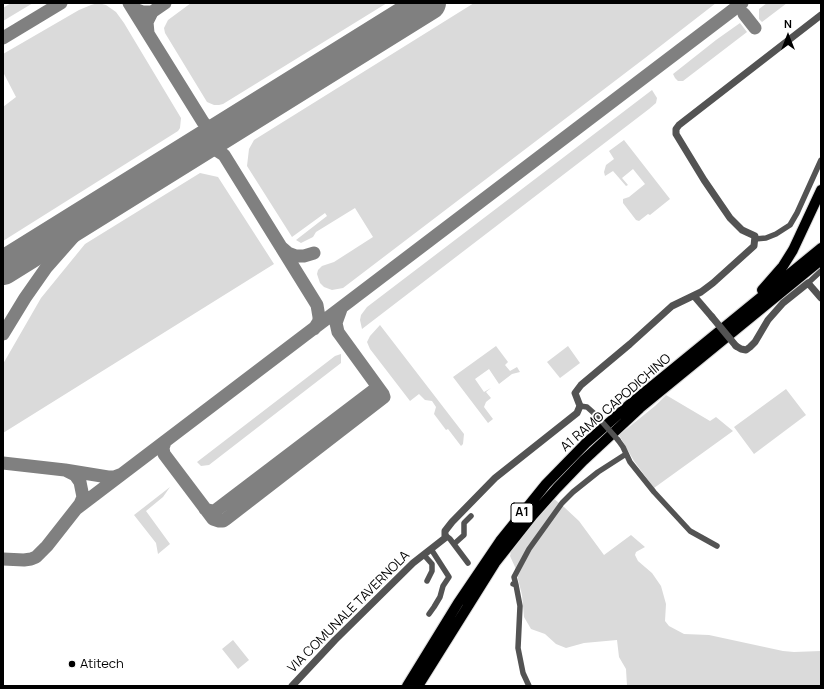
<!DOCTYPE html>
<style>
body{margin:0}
#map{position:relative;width:824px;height:689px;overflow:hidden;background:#fff;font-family:Manrope,sans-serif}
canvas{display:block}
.frame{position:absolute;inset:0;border:4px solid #000;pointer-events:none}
.north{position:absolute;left:768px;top:16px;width:40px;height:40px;-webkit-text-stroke:3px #fff;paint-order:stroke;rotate:0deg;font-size:11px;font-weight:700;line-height:16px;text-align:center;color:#000}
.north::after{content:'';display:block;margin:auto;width:14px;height:18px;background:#000;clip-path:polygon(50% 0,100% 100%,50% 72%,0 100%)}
</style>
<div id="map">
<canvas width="824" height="689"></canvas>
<div class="frame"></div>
<div class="north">N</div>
</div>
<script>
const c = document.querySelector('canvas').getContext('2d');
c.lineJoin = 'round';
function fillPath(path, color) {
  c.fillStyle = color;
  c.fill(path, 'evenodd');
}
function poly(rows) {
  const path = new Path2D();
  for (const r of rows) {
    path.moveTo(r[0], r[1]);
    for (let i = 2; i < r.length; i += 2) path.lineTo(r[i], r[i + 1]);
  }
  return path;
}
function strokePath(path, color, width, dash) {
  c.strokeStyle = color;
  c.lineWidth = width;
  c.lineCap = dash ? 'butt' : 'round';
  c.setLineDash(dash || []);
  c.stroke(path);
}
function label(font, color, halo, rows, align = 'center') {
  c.font = font + ' Manrope,sans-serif';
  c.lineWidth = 3.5;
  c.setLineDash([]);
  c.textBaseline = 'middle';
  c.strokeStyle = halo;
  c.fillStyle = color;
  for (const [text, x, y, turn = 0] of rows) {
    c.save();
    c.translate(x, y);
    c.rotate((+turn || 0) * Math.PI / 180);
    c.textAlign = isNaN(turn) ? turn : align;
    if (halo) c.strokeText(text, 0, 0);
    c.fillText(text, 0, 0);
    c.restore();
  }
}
fillPath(poly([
 [11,3,33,3,3,21,3,8],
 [98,3,106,5,116,12,124,23,181,118,180,128,178,131,3,241,3,107,16,97,3,72,3,54,79,10,91,5],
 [191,3,387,3,223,104,219,105,214,105,207,102,165,33,164,28,168,20],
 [474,3,716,3,645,58,343,288,332,290,324,287,320,283,317,274,318,270,322,266,334,262,373,237,355,208,316,232,313,237,301,243,296,240,327,216,325,213,292,237,247,166,249,149,254,140],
 [767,3,787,3,762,22,759,19,759,9],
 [740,23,747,32,683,81,678,81,675,78,673,74,716,40],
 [652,90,657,98,656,103,649,109,362,329,360,320,361,315,367,307],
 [624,140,670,199,650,215,648,214,639,221,636,220,623,203,623,199,629,197,645,184,633,169,622,178,628,185,626,186,613,171,605,176,604,172,606,165,614,159,609,151],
 [200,173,218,177,274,264,3,433,3,364,41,298,85,244],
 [380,325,464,434,463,444,461,446,448,429,446,430,434,414,436,407,432,401,425,400,419,394,410,401,370,349,367,342,370,336],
 [496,346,508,362,505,365,510,371,517,367,520,372,512,374,499,384,489,369,475,379,484,392,491,388,486,392,491,398,486,402,484,407,493,419,488,423,453,377],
 [568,346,580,363,560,378,547,362],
 [341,354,341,363,209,465,201,466,197,462,335,356],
 [786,389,806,415,754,454,734,427],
 [666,395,710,421,716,417,733,431,654,488,634,461,619,435,655,406],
 [170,487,163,497,146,511,170,544,158,554,156,543,134,515],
 [553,498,564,507,579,521,604,555,631,535,645,547,636,552,635,555,638,561,652,573,661,586,666,604,665,621,669,626,684,634,709,635,783,651,794,652,821,651,821,686,627,686,626,669,619,657,617,640,584,643,566,648,556,644,545,634,531,629,524,617,522,595,515,567,510,556,512,548],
 [233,640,249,660,238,669,222,649]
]), '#dadada');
strokePath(poly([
 [129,3,203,122,207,126,216,129,221,130,229,127],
 [132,8,143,12,152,12,147,22,148,33],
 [152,12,165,3],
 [744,14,755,28],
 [3,38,61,3],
 [195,148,208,147,213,148,224,155,317,305,319,317,319,321,314,329],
 [281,247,288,253,296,256,304,256,314,253],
 [3,334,25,298,46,268,98,209],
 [165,442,163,448,164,454,213,519,219,521,223,521,226,519,384,397,383,394,338,332,336,323,341,309],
 [3,463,65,470,108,477,114,477,122,474],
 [76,509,742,3],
 [205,509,211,511,216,510,374,390,376,386],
 [3,559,24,560,31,559,36,557,47,546,80,504,83,497,80,482,75,475,65,470]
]), '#808080', 13);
strokePath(poly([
 [3,268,429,3]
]), '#808080', 34);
const motorway = poly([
 [762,290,783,266,793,250,821,190],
 [407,686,458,603,500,541,546,484,586,443,630,404,821,248],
 [418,686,495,563,533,515,557,488,583,461,640,408,821,260]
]);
strokePath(motorway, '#dbdbdb', 12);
strokePath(poly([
 [755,239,766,238,776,234,790,225,797,213,821,160],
 [808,283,821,271],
 [580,406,587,407,596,415],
 [618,440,623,447,630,462,654,492,690,531,717,546],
 [445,535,450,539,468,563],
 [454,544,464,535,464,523,471,516],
 [424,555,432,564,432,571,427,581],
 [513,584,516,585,520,606,518,648,523,673,529,686],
 [516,585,514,577,529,549,562,503,573,492,598,472,626,454],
 [429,614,434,607,440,597,443,586,449,577,431,549]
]), '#535353', 5.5);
strokePath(poly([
 [694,296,712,317],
 [736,346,741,349,746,350,750,347,755,342,768,320,783,303,808,283,821,298],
 [292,686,335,640,413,563,445,538,445,531,452,522,495,478,577,413,580,406,575,393,581,385,630,344,672,306,701,292,713,283,754,246,755,236,742,230,730,218,704,180,676,134,676,129,679,125,821,15]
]), '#535353', 7);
strokePath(motorway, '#000', 10);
strokePath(poly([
 [596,415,618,440]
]), '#535353', 5.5);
strokePath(poly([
 [712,317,736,346]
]), '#535353', 7);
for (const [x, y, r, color] of [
 [72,664,4,"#000"]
]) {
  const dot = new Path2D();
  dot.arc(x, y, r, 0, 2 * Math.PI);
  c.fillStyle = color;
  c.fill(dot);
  strokePath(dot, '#fff', 1.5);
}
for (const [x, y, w] of [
 [522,513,22]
]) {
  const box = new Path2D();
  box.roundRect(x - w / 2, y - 10, w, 20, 3);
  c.fillStyle = '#fff';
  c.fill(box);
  strokePath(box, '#000', 1);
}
label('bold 12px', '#000', null, [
 ["A1",522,513]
]);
label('13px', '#000', '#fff', [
 ["A1 RAMO CAPODICHINO",616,403,-41],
 ["VIA COMUNALE TAVERNOLA",349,612,-45]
]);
label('13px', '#000', '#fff', [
 ["Atitech",80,664]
], 'left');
</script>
